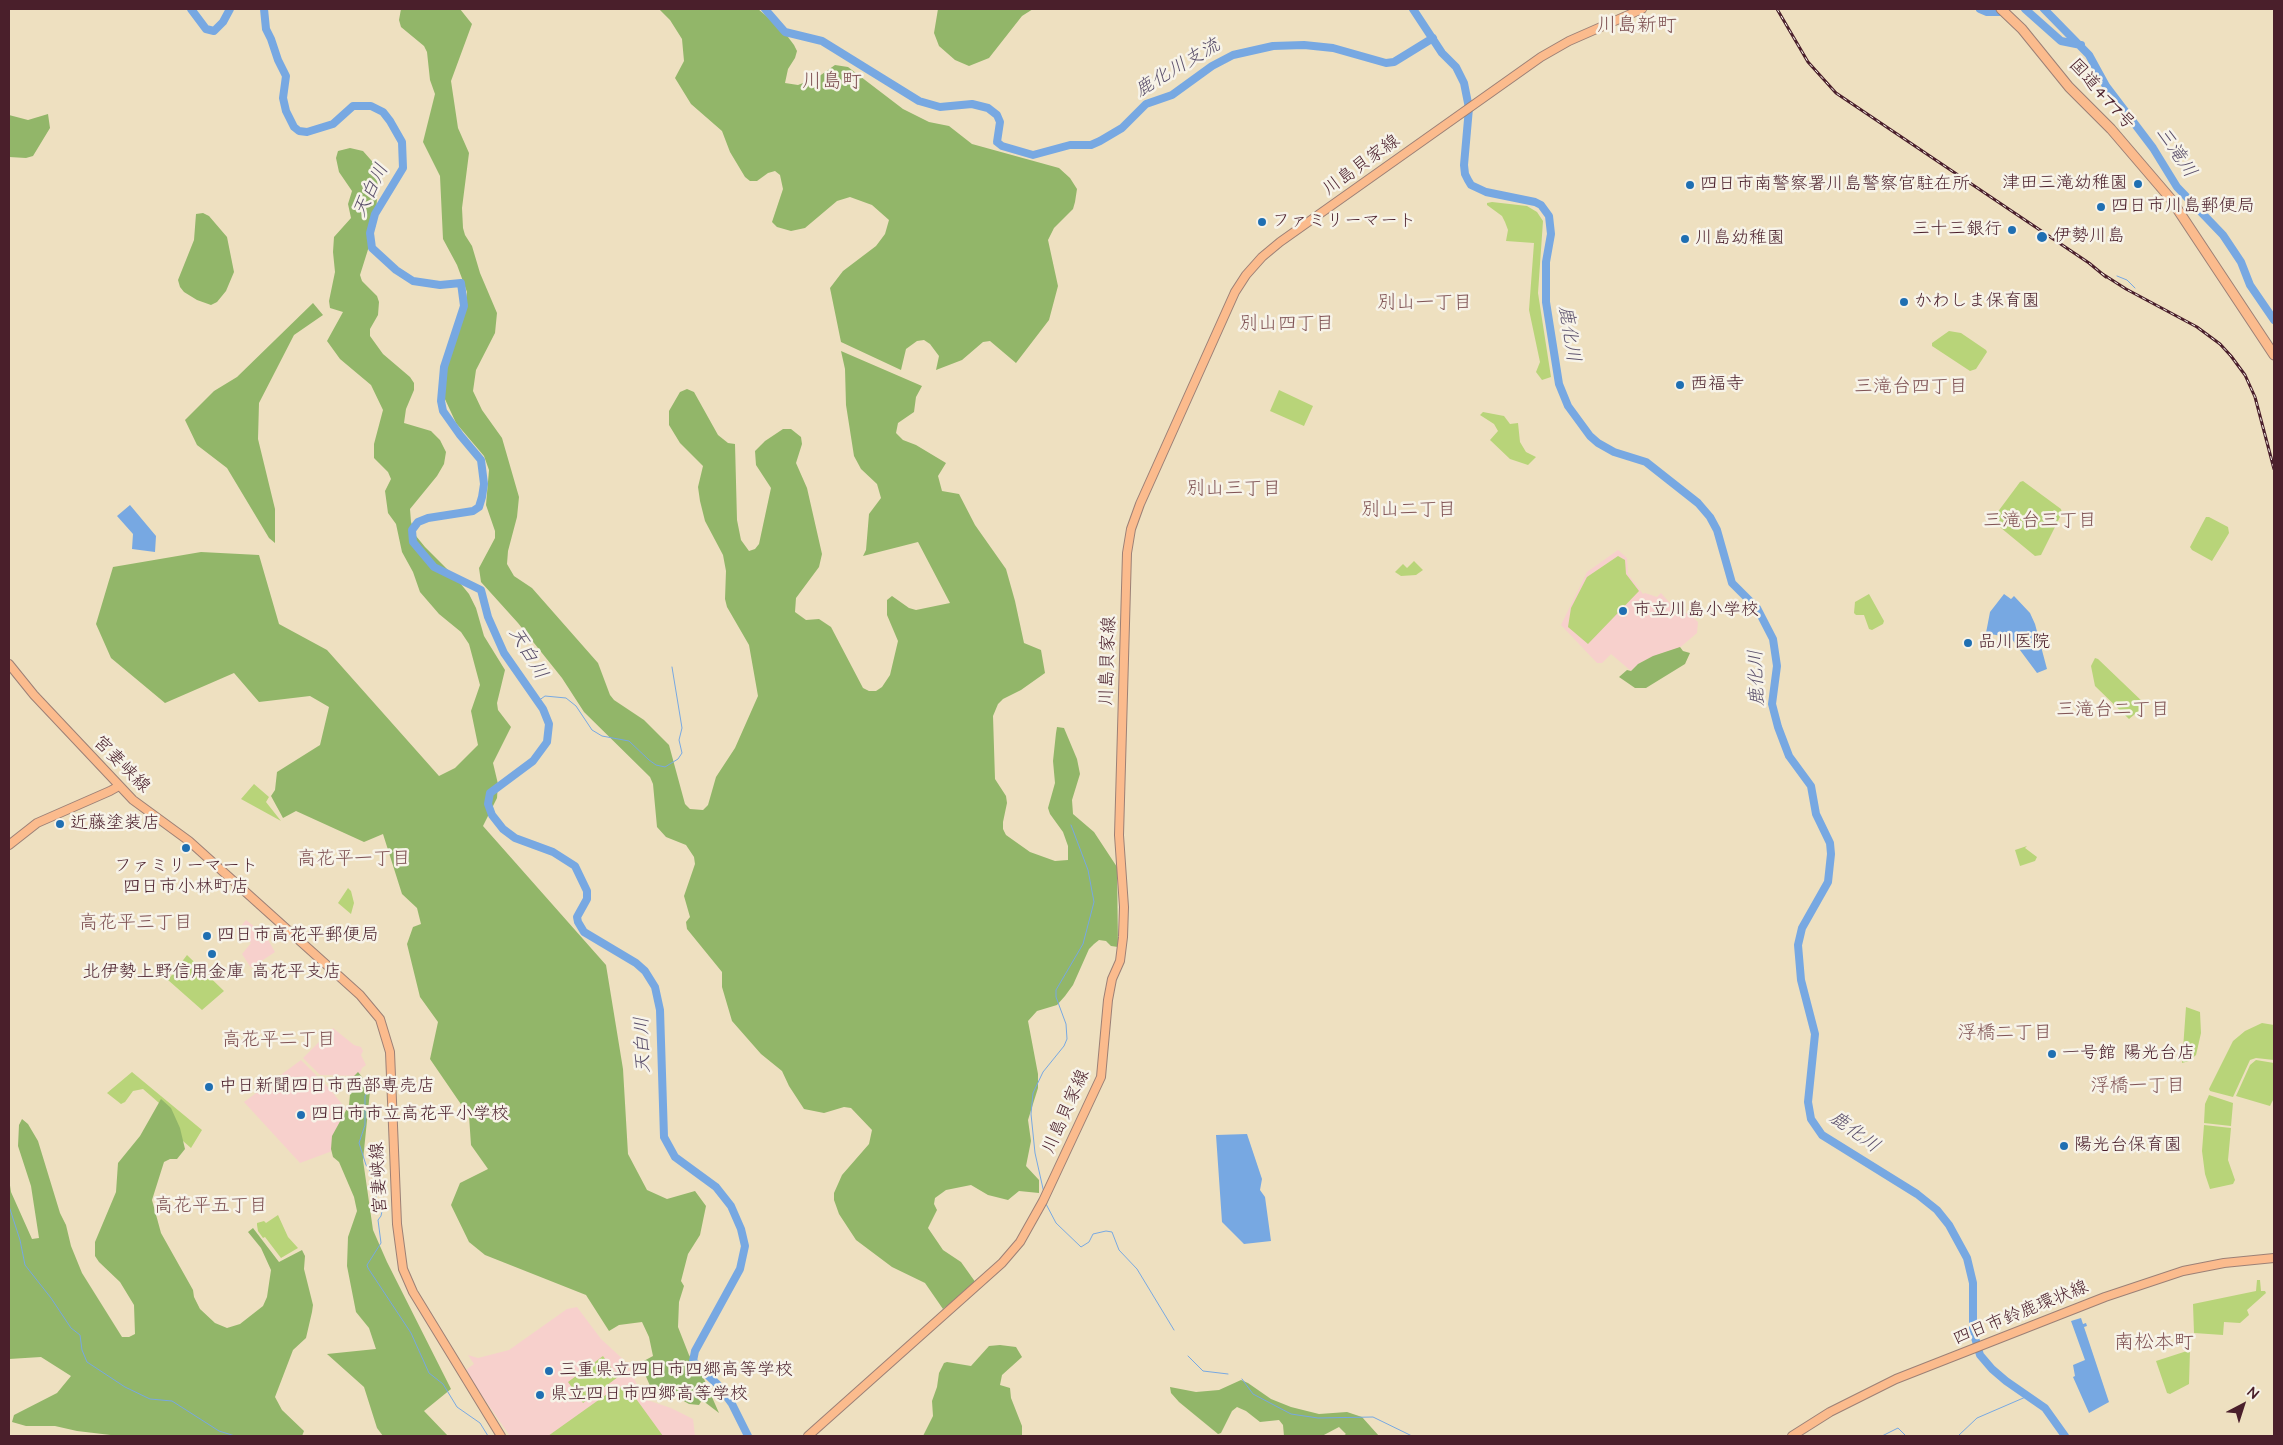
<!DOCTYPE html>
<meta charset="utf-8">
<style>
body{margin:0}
#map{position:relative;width:2283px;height:1445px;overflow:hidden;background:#eee0c0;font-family:"Architects Daughter",sans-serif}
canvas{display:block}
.frame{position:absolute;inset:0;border:10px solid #4a1f2b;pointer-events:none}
.north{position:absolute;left:2218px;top:1380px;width:50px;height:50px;-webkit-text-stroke:4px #f7f3e8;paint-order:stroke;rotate:40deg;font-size:14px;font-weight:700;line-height:20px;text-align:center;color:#4a1f2b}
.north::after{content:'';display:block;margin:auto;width:18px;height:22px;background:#4a1f2b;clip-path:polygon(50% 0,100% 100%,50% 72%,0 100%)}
</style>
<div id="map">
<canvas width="2283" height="1445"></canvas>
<div class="frame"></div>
<div class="north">N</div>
</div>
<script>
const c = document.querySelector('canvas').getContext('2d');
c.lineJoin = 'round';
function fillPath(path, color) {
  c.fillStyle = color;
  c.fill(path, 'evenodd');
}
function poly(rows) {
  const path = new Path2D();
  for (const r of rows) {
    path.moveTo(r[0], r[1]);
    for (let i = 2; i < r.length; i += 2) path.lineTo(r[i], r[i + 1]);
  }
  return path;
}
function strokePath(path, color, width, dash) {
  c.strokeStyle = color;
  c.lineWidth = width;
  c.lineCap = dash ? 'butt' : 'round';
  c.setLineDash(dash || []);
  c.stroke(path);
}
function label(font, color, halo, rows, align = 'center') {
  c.font = font + ' "Architects Daughter","Klee One",sans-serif';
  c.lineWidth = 5;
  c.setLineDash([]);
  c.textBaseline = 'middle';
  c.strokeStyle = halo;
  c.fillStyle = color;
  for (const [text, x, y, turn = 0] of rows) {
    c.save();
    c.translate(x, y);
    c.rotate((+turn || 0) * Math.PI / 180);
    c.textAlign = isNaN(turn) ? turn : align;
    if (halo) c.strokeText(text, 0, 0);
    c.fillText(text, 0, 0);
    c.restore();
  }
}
fillPath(poly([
 [1618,550,1627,558,1628,574,1643,594,1645,593,1657,597,1661,593,1676,610,1689,614,1698,622,1697,633,1677,650,1665,652,1638,664,1631,671,1611,654,1602,663,1597,663,1561,625,1587,572],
 [246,920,266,936,275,952,251,968,242,954,251,943,237,931],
 [333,1028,354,1045,361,1047,363,1051,361,1055,366,1065,362,1068,359,1076,320,1075,303,1058],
 [301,1060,328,1087,346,1109,336,1131,335,1150,300,1163,244,1102],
 [577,1307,601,1339,626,1362,644,1399,671,1408,693,1419,695,1436,510,1436,469,1377,467,1369,474,1364,468,1355,478,1358,509,1350,567,1309]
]), '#f7d0cc');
fillPath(poly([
 [1492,202,1527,206,1537,212,1543,221,1538,293,1551,377,1542,380,1536,372,1540,362,1529,310,1534,243,1506,241,1508,230,1505,222,1502,216,1487,205,1487,203],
 [1949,331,1961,333,1986,350,1987,352,1976,369,1970,371,1932,346,1932,343],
 [1279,390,1313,406,1304,426,1270,411],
 [1483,412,1504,416,1510,424,1518,423,1520,442,1526,452,1536,457,1528,465,1510,459,1490,440,1498,431,1494,424,1480,415],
 [2023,481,2061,509,2062,513,2041,555,2035,556,1995,523,1994,517,2020,482],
 [2206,517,2209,517,2228,527,2229,533,2212,561,2192,550,2190,547],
 [1618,556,1625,560,1626,574,1639,591,1588,644,1568,627,1571,608,1587,577],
 [1414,561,1423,570,1416,575,1401,576,1395,572,1403,564,1407,568],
 [1869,594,1884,621,1883,624,1872,630,1869,629,1864,615,1856,615,1854,613,1855,602],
 [2095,658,2098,659,2146,705,2129,719,2095,686,2091,666],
 [254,784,269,797,266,802,281,821,241,799],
 [2027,846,2025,848,2037,857,2035,861,2020,866,2015,850],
 [348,888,351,891,354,903,351,914,338,903],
 [187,955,224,991,202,1010,168,980],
 [2186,1007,2200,1012,2201,1033,2196,1055,2189,1061,2182,1063],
 [2262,1023,2274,1025,2274,1060,2256,1058,2250,1060,2233,1097,2210,1091,2209,1089,2233,1041,2245,1031],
 [2256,1060,2274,1063,2274,1098,2270,1106,2236,1096,2250,1065],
 [132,1072,202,1130,191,1148,175,1134,174,1116,143,1089,133,1091,125,1102,121,1104,107,1093],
 [2209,1095,2233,1103,2231,1126,2204,1123,2205,1104],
 [2204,1125,2231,1128,2228,1160,2235,1180,2233,1184,2210,1189,2205,1174,2202,1151],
 [278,1215,288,1237,298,1248,281,1258,265,1237,263,1238,258,1231,257,1225,257,1223,264,1221,266,1223],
 [2257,1280,2260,1280,2261,1291,2265,1291,2266,1293,2247,1310,2249,1315,2240,1323,2224,1322,2223,1335,2194,1333,2193,1304,2256,1291],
 [2190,1350,2189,1384,2170,1394,2167,1393,2156,1361],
 [603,1356,618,1377,583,1403,568,1382],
 [621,1387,629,1389,663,1436,548,1436,607,1394,611,1394]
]), '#b8d479');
fillPath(poly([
 [401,9,460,9,472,24,451,81,458,128,469,153,462,208,463,228,465,235,472,246,480,273,497,313,495,333,476,370,473,391,482,410,502,438,519,497,517,517,508,551,507,564,514,576,532,588,598,663,610,695,614,700,644,720,669,745,685,804,690,809,703,810,708,805,716,777,735,748,758,696,749,645,727,607,725,599,726,571,723,555,705,521,700,501,698,487,703,466,680,443,669,425,669,411,680,392,687,389,694,392,718,435,728,443,735,444,737,520,741,540,749,551,755,549,759,544,771,488,756,465,755,451,765,441,783,429,791,429,801,437,802,444,796,463,807,488,822,554,819,567,796,598,795,612,806,620,819,619,831,627,863,688,869,691,876,691,882,687,890,675,898,641,887,615,887,600,892,596,909,608,916,610,950,603,918,542,863,556,866,550,869,514,881,498,877,484,861,469,854,456,846,405,845,369,841,351,922,386,916,397,914,412,898,423,896,433,903,440,916,445,946,463,938,476,942,491,959,494,975,525,1006,569,1015,601,1024,643,1041,650,1045,673,1021,690,1003,699,998,704,993,716,995,779,1006,796,1007,803,1003,822,1003,829,1006,835,1030,852,1055,861,1068,860,1068,846,1063,832,1050,814,1048,808,1055,783,1053,761,1056,733,1057,727,1064,728,1077,759,1080,774,1072,800,1073,814,1094,832,1117,867,1118,947,1111,946,1106,941,1099,940,1094,944,1089,949,1073,985,1065,996,1057,1005,1037,1011,1028,1021,1038,1074,1038,1088,1028,1120,1031,1141,1026,1166,1039,1180,1039,1193,1019,1191,1008,1200,988,1195,971,1185,946,1190,935,1198,934,1204,937,1210,928,1228,943,1250,961,1262,976,1283,943,1309,925,1283,892,1267,856,1240,839,1214,834,1200,834,1193,842,1175,869,1144,872,1130,851,1108,844,1107,824,1113,804,1109,789,1086,782,1071,761,1054,732,1021,722,987,722,972,687,929,686,922,690,917,684,896,695,864,694,857,686,845,666,837,657,827,653,784,650,777,584,712,562,678,518,623,481,582,479,568,495,538,495,531,486,505,489,470,484,456,456,423,444,397,440,383,441,377,463,320,467,292,457,265,443,239,440,176,423,142,435,94,430,80,427,52,424,46,401,27,399,20],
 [659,9,758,9,782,29,794,45,797,51,795,58,788,69,785,83,798,85,818,77,835,65,848,67,903,109,929,122,949,126,972,144,1059,168,1070,178,1077,189,1075,202,1073,209,1054,228,1048,240,1058,286,1049,320,1016,363,990,341,983,342,962,360,936,370,939,356,930,344,924,340,917,341,906,349,901,370,841,342,830,288,843,271,876,246,885,234,889,220,872,205,850,197,837,201,805,228,791,231,777,227,772,222,783,189,780,175,775,171,768,173,757,181,750,181,745,177,730,152,722,131,691,104,675,78,684,61,682,39,670,20],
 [938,9,1033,9,1022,16,989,58,969,66,955,60,939,46,934,33],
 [48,114,50,128,33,156,26,158,9,157,9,115,28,120],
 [350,148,363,151,378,168,376,224,360,275,362,281,377,296,379,302,378,315,370,329,370,336,383,354,410,377,414,383,414,390,406,409,404,423,431,431,440,440,446,452,444,464,437,476,410,509,411,522,416,536,425,547,456,578,469,594,476,608,484,636,505,670,497,703,498,710,511,727,493,763,498,784,497,798,483,826,606,965,623,1069,628,1154,647,1190,667,1199,695,1191,706,1206,700,1235,688,1254,681,1281,684,1286,679,1302,678,1327,689,1355,704,1379,719,1413,702,1400,699,1405,689,1404,675,1396,658,1394,651,1388,640,1363,653,1356,649,1337,642,1322,619,1325,609,1331,586,1295,485,1255,469,1242,451,1205,460,1183,488,1169,471,1145,469,1116,430,1059,438,1022,420,997,407,944,413,927,421,924,417,908,402,894,383,834,364,842,296,811,283,818,271,796,275,790,277,772,320,745,329,707,310,696,259,702,234,673,165,703,111,658,96,624,113,567,201,552,259,555,279,624,327,650,439,776,455,768,478,745,471,711,480,685,469,644,461,632,439,614,420,592,413,572,402,552,396,524,388,513,385,491,391,479,388,472,374,458,374,444,383,410,371,385,340,359,327,341,343,312,330,308,329,301,335,272,333,252,334,237,351,218,348,204,352,191,339,172,336,158,338,151],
 [203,213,209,216,227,237,234,272,226,291,217,302,211,305,197,300,184,292,180,287,178,280,194,240,196,214],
 [313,303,323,315,294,335,259,403,258,439,275,509,275,543,269,538,227,468,197,445,185,420,214,391,237,377],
 [1680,647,1683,651,1690,653,1685,664,1646,688,1635,688,1619,677,1627,670,1631,671,1638,664,1653,656],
 [358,1072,368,1084,370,1091,363,1160,373,1230,387,1262,451,1389,424,1411,448,1436,383,1436,377,1428,364,1387,327,1354,376,1349,369,1328,356,1312,347,1266,348,1237,357,1211,354,1197,339,1162,333,1157,331,1149,332,1136,349,1105,351,1083,353,1077],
 [161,1099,171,1108,180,1128,185,1149,177,1159,170,1159,164,1162,152,1200,161,1233,193,1290,194,1297,200,1309,215,1323,227,1328,240,1324,263,1306,267,1297,271,1270,261,1248,248,1232,253,1228,279,1262,302,1250,305,1256,304,1269,313,1305,312,1312,306,1338,293,1350,275,1397,282,1410,304,1431,302,1436,119,1436,77,1431,55,1426,26,1426,12,1422,14,1415,57,1393,71,1376,41,1357,9,1359,9,1179,11,1192,32,1239,39,1238,31,1186,18,1146,19,1125,22,1119,28,1124,38,1141,60,1213,66,1225,71,1246,82,1273,122,1337,129,1337,135,1334,134,1305,120,1282,99,1262,95,1256,95,1242,116,1192,118,1163,140,1136],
 [1000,1345,1016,1347,1022,1357,1002,1375,1000,1385,1010,1388,1011,1398,1022,1426,1022,1436,923,1436,933,1416,932,1401,937,1387,939,1373,944,1363,947,1362,971,1366,989,1346],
 [1241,1380,1248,1383,1271,1399,1291,1407,1319,1414,1347,1412,1362,1417,1379,1436,1343,1436,1346,1434,1339,1427,1322,1436,1284,1436,1283,1425,1279,1420,1260,1422,1246,1411,1237,1407,1232,1411,1221,1433,1218,1434,1179,1402,1171,1393,1170,1387,1196,1392,1219,1390]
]), '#92b669');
fillPath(poly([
 [130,505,156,536,155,552,132,549,133,534,117,516],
 [2004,594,2011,599,2014,596,2030,613,2035,624,2047,669,2037,673,2011,638,1986,633,1990,612],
 [1247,1134,1262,1179,1260,1190,1265,1197,1271,1241,1244,1244,1222,1222,1216,1135],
 [2081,1318,2083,1324,2086,1323,2087,1326,2084,1327,2109,1402,2089,1413,2073,1377,2075,1376,2073,1365,2085,1360,2071,1321]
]), '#77a8e2');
strokePath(poly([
 [2117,276,2127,280,2135,288],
 [538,701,545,696,566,698,576,706,592,730,602,736,629,741,649,760,656,765,665,767,678,759,682,753,679,740,682,728,672,667],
 [369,1077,369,1089,365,1096,365,1125,359,1143,366,1165,374,1177,377,1205,382,1211,381,1216,378,1220,381,1243,367,1265,368,1268,411,1333,429,1373,443,1384,457,1407,480,1423,488,1436],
 [1044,1193,1035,1153,1031,1114,1033,1093,1043,1072,1064,1046,1067,1039,1066,1024,1056,997,1056,990,1083,944,1094,902,1088,870,1071,825],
 [1046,1204,1056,1223,1081,1247,1089,1242,1093,1234,1106,1231,1112,1232,1119,1250,1137,1269,1174,1330],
 [9,1206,20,1240,25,1265,51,1298,71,1328,80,1335,82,1350,87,1362,125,1387,150,1399,172,1401,219,1431,235,1436],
 [1188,1356,1203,1371,1228,1374],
 [1242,1379,1253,1394,1291,1414,1318,1418,1373,1417,1412,1436],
 [1882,1436,1898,1428,1906,1436],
 [1958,1436,1977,1418,2028,1396]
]), '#77a8e2', 1);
strokePath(poly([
 [191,9,206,29,214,31,223,22,230,9],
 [264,9,266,29,271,39,278,60,286,76,283,98,286,111,294,127,299,131,307,132,333,124,353,106,371,106,383,112,390,121,402,142,403,168,375,214,370,233,372,248,396,270,413,281,440,285,461,283,464,306,444,367,441,401,443,411,460,435,481,460,484,484,482,497,479,507,473,511,428,518,418,522,412,530,413,542,434,567,481,590,488,617,504,653,543,709,549,724,547,742,533,761,490,793,488,804,492,815,503,829,515,838,553,852,575,866,587,891,587,899,577,917,578,922,584,932,636,963,645,971,655,987,660,1010,664,1137,675,1157,716,1187,731,1206,741,1229,745,1246,740,1269,695,1351,693,1361,718,1385,732,1404,748,1436],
 [765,9,785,32,822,41,919,101,940,107,972,104,988,108,997,115,1000,122,997,142,1002,146,1033,155,1070,145,1091,145,1100,141,1122,128,1146,104,1172,95,1212,66,1233,55,1273,46,1304,45,1333,48,1386,63,1394,62,1433,38],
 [1413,9,1442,53,1456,67,1464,83,1469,108,1464,165,1465,174,1468,180,1471,185,1486,192,1535,202,1541,205,1549,216,1551,234,1546,262,1546,302,1559,384,1568,406,1590,436,1598,443,1614,452,1646,462,1698,503,1710,517,1717,530,1732,583,1757,608,1773,639,1777,666,1772,704,1778,727,1789,756,1811,786,1816,814,1830,843,1831,854,1828,882,1802,928,1798,945,1801,980,1815,1034,1808,1102,1811,1119,1822,1135,1917,1194,1937,1210,1949,1225,1967,1258,1973,1283,1973,1331,1980,1355,1992,1369,2006,1381,2045,1408,2065,1436],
 [1980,9,1987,12,1999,12],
 [2025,9,2061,41,2081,45],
 [2044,9,2089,55,2106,86,2153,148,2177,187,2223,235,2241,262,2250,285,2274,320]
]), '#77a8e2', 8);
const major = poly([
 [9,664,34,695,133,800,189,841,360,995,380,1019,390,1052,397,1224,403,1269,413,1292,501,1436],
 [9,845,37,823,110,791,119,786],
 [808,1436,1002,1263,1020,1242,1043,1201,1101,1077,1108,1000,1112,979,1120,961,1123,937,1124,907,1119,835,1127,553,1131,529,1140,504,1235,292,1246,275,1262,257,1280,242,1541,57,1569,41,1642,9],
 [1792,1436,1830,1412,1896,1379,2105,1297,2183,1271,2224,1263,2274,1258]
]);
const highway = poly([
 [2001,9,2022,29,2069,87,2111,129,2170,198,2274,355]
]);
strokePath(major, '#9c8076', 10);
strokePath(highway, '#9c8076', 11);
strokePath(major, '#fbbb8d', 8);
strokePath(highway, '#fbbb8d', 9);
const rail = poly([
 [1777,9,1808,62,1836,93,2089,263,2106,277],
 [2101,273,2126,289,2197,327,2220,344,2231,356,2245,375,2255,397,2274,469]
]);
strokePath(rail, '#4a1f2b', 3);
strokePath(rail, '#f7f3e8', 1, [4]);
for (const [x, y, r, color] of [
 [2138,184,5,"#1f6fb2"],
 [1690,185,5,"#1f6fb2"],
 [2101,207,5,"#1f6fb2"],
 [1262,222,5,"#1f6fb2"],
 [2012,230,5,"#1f6fb2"],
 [2042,237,6,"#1f6fb2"],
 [1685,239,5,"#1f6fb2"],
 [1904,302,5,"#1f6fb2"],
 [1680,385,5,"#1f6fb2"],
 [1623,611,5,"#1f6fb2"],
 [1968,643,5,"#1f6fb2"],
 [60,824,5,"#1f6fb2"],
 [186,848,5,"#1f6fb2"],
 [207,936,5,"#1f6fb2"],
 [212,954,5,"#1f6fb2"],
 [2052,1054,5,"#1f6fb2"],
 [209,1087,5,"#1f6fb2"],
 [301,1115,5,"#1f6fb2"],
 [2064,1146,5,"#1f6fb2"],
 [549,1371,5,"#1f6fb2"],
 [540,1395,5,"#1f6fb2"]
]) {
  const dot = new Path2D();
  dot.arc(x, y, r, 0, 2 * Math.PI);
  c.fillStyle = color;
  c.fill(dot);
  strokePath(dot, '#f7f3e8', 2);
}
label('18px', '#4a1f2b', '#f7f3e8', [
 ["国道477号",2101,95,48],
 ["川島貝家線",1362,166,-36],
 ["川島貝家線",1109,661,-88],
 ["宮妻峡線",121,765,45],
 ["川島貝家線",1067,1112,-66],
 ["宮妻峡線",380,1178,-93],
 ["四日市鈴鹿環状線",2021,1314,-22]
]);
label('18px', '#4a1f2b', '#f7f3e8', [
 ["津田三滝幼稚園",2128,184,"right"],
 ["四日市南警察署川島警察官駐在所",1700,185],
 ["四日市川島郵便局",2111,207],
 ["ファミリーマート",1272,222],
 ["三十三銀行",2002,230,"right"],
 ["伊勢川島",2053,237],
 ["川島幼稚園",1695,239],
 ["かわしま保育園",1914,302],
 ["西福寺",1690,385],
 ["市立川島小学校",1633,611],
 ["品川医院",1978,643],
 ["近藤塗装店",70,824],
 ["ファミリーマート",186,867,"center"],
 ["四日市小林町店",186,888,"center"],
 ["四日市高花平郵便局",217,936],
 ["北伊勢上野信用金庫 高花平支店",212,973,"center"],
 ["一号館 陽光台店",2062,1054],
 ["中日新聞四日市西部専売店",219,1087],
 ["四日市市立高花平小学校",311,1115],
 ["陽光台保育園",2074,1146],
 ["三重県立四日市四郷高等学校",559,1371],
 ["県立四日市四郷高等学校",550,1395]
], 'left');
label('italic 19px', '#5a4f6b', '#f7f3e8', [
 ["鹿化川支流",1178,69,-31],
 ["三滝川",2175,153,56],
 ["天白川",372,191,-64],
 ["鹿化川",1568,334,81],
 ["天白川",527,654,59],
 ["鹿化川",1758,678,-92],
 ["天白川",644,1045,-92],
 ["鹿化川",1854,1133,36]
]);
label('19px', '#805455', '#f7f3e8', [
 ["別山一丁目",1425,304],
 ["別山四丁目",1287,325],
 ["三滝台四丁目",1911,388],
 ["別山三丁目",1234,490],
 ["別山二丁目",1409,511],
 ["三滝台三丁目",2040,522],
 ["三滝台二丁目",2113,711],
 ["高花平一丁目",354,860],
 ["高花平三丁目",136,924],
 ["浮橋二丁目",2005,1034],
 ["高花平二丁目",279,1041],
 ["浮橋一丁目",2138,1087],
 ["高花平五丁目",211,1207]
]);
label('20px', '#805455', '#f7f3e8', [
 ["川島新町",1637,27],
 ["川島町",832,83],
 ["南松本町",2154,1344]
]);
</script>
